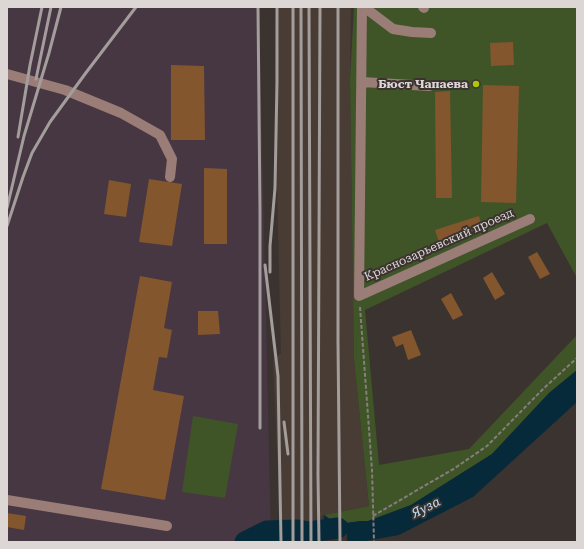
<!DOCTYPE html>
<meta charset="utf-8">
<style>
body{margin:0}
#map{position:relative;width:584px;height:549px;overflow:hidden;background:#3b3330;font-family:"Roboto Serif",serif}
canvas{display:block}
.frame{position:absolute;inset:0;border:8px solid #dcd7d5;pointer-events:none}
</style>
<div id="map">
<canvas width="584" height="549"></canvas>
<div class="frame"></div>
</div>
<script>
const c = document.querySelector('canvas').getContext('2d');
c.lineJoin = 'round';
function fillPath(path, color) {
  c.fillStyle = color;
  c.fill(path, 'evenodd');
}
function poly(rows) {
  const path = new Path2D();
  for (const r of rows) {
    path.moveTo(r[0], r[1]);
    for (let i = 2; i < r.length; i += 2) path.lineTo(r[i], r[i + 1]);
  }
  return path;
}
function strokePath(path, color, width, dash) {
  c.strokeStyle = color;
  c.lineWidth = width;
  c.lineCap = dash ? 'butt' : 'round';
  c.setLineDash(dash || []);
  c.stroke(path);
}
function label(font, color, halo, rows, align = 'center') {
  c.font = font + ' "Roboto Serif",serif';
  c.lineWidth = 4;
  c.setLineDash([]);
  c.textBaseline = 'middle';
  c.strokeStyle = halo;
  c.fillStyle = color;
  for (const [text, x, y, turn = 0] of rows) {
    c.save();
    c.translate(x, y);
    c.rotate((+turn || 0) * Math.PI / 180);
    c.textAlign = isNaN(turn) ? turn : align;
    if (halo) c.strokeText(text, 0, 0);
    c.fillText(text, 0, 0);
    c.restore();
  }
}
fillPath(poly([
 [276,7,351,7,350,79,354,359,369,506,324,515,311,523,293,523,280,518,273,360,281,353,275,104]
]), '#493c35');
fillPath(poly([
 [7,7,259,7,271,542,7,542]
]), '#473743');
fillPath(poly([
 [354,7,577,7,577,278,547,223,365,310,379,465,469,449,577,335,577,370,549,393,492,454,411,505,368,521,362,521,337,524,324,515,369,506,354,359,350,79],
 [193,416,238,424,225,498,182,492]
]), '#3f5528');
fillPath(poly([
 [577,370,577,402,473,497,399,535,366,541,349,541,338,538,322,538,309,532,324,515,337,524,361,521,368,521,411,505,492,454,549,393]
]), '#072a3a');
fillPath(poly([
 [324,515,324,540,322,539,309,534,307,532,319,517],
 [335,520,337,522,347,521,347,542,333,540]
]), '#3b3330');
strokePath(poly([
 [245,542,267,531,298,530,309,532,338,528]
]), '#072a3a', 21);
fillPath(poly([
 [513,42,514,65,491,66,490,43],
 [171,65,204,66,205,140,171,140],
 [483,85,519,86,516,203,481,202],
 [450,91,452,198,436,198,435,92],
 [204,168,227,169,227,244,204,244],
 [149,179,182,184,172,246,139,242],
 [109,180,131,184,126,217,104,214],
 [479,216,482,227,439,242,435,230],
 [537,252,550,274,540,279,528,257],
 [492,272,505,294,495,300,483,278],
 [140,276,172,282,164,328,172,330,167,358,159,357,153,390,184,396,165,500,101,489],
 [451,293,463,315,453,320,441,299],
 [198,311,218,311,220,334,198,335],
 [411,330,421,355,408,360,403,344,396,347,392,337],
 [7,513,26,516,24,530,7,527]
]), '#83562e');
strokePath(poly([
 [360,307,372,470,374,542],
 [373,516,455,468,487,446,544,388,577,358]
]), '#857e7c', 2, [4, 2]);
strokePath(poly([
 [362,7,359,296,530,219],
 [364,7,393,29,412,32,431,33],
 [423,7,424,8],
 [7,74,65,90,121,113,160,135,172,159,170,177],
 [362,82,429,86],
 [7,500,167,526]
]), '#9a7d76', 10);
strokePath(poly([
 [258,7,260,211,260,428],
 [293,7,293,542],
 [301,7,302,542],
 [309,7,311,542],
 [338,7,338,341,340,542],
 [36,79,51,7],
 [18,137,30,65,42,7],
 [7,208,24,136,49,53,61,7],
 [7,226,23,177,32,153,50,122,85,74,136,7],
 [265,265,278,376,281,542],
 [270,272,270,246,275,188,277,82,277,7],
 [284,422,288,454],
 [319,542,318,475,320,7]
]), '#a39d9b', 3);
for (const [x, y, r, color] of [
 [476,84,4,"#aec509"]
]) {
  const dot = new Path2D();
  dot.arc(x, y, r, 0, 2 * Math.PI);
  c.fillStyle = color;
  c.fill(dot);
  strokePath(dot, '#3b3330', 1.5);
}
label('bold 12px', '#dcd7d5', '#3b3330', [
 ["Бюст Чапаева",468,84]
], 'right');
label('12px', '#dcd7d5', '#3b3330', [
 ["Краснозарьевский проезд",439,245,-24]
]);
label('italic 13px', '#c1e2f6', '#3b3330', [
 ["Яуза",426,508,-27]
]);
</script>
